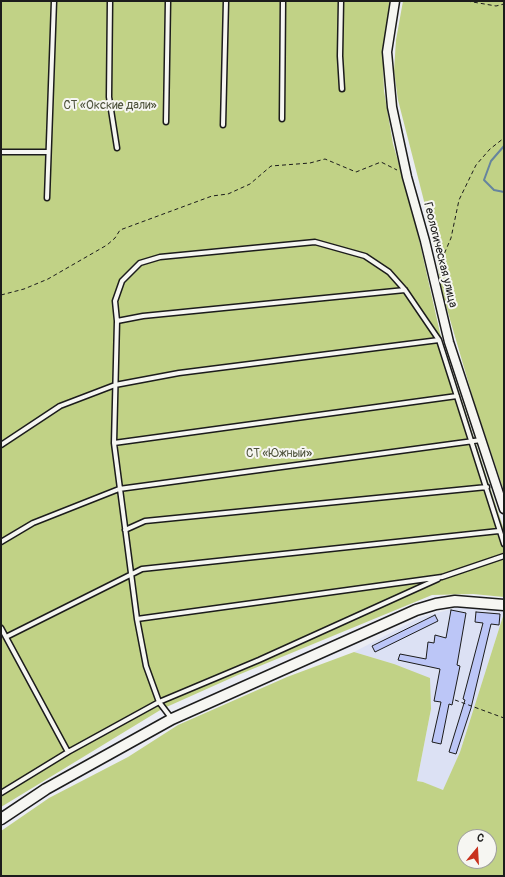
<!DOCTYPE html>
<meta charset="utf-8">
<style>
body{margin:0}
#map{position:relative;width:505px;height:877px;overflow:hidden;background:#eaecf3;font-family:Pangolin,sans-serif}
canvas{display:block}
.frame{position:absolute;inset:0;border:2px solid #1c1c1c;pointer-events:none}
.north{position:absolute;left:457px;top:829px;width:40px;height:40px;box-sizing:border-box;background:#f6f6f2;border:1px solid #9f9f9c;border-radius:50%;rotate:18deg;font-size:11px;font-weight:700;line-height:16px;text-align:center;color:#1c1c1c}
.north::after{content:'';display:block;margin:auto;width:14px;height:18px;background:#c8321e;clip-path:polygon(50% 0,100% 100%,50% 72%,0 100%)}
</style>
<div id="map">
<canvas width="505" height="877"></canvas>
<div class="frame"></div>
<div class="north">С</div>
</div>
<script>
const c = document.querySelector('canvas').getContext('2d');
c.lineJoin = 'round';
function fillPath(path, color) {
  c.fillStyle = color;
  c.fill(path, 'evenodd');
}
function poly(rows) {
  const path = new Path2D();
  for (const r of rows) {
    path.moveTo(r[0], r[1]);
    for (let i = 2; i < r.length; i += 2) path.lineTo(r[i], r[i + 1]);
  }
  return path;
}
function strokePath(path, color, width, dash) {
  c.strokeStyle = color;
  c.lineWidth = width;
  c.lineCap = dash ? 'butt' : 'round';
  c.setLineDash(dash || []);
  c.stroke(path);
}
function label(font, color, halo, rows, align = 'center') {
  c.font = font + ' Pangolin,sans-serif';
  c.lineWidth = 4;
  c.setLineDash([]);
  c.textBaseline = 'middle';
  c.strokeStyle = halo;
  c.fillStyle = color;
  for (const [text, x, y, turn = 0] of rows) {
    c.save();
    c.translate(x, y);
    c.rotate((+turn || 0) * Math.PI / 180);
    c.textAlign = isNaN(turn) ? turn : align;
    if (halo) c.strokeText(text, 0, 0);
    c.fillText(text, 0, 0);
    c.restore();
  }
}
fillPath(poly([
 [462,606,504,610,504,613,460,752,443,791,423,782,417,781,431,709,394,664,354,652,419,618]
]), '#dce1f4');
fillPath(poly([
 [1,1,393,1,383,63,384,91,393,144,412,208,440,333,504,530,504,597,473,594,432,595,238,675,162,709,1,807],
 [403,1,504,1,504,491,475,405,442,292,433,236,398,100,394,71,396,40],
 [504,613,504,876,1,876,1,831,49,798,128,757,178,725,287,677,354,652,394,664,430,678,431,709,417,781,423,782,443,790,460,752],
 [465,837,489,837,489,861,465,861]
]), '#c1d286');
strokePath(poly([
 [504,146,491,161,484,180,494,190,504,192]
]), '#66849e', 2);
const building = poly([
 [451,610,466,613,457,665,460,666,452,705,449,704,441,744,432,742,441,702,434,701,440,669,398,660,400,654,426,659,428,642,434,643,435,635,446,638,451,610],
 [476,612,500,614,499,625,491,624,471,708,456,754,449,752,465,700,463,699,483,623,475,622,476,612],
 [435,615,438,621,375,652,372,646,435,615]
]);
fillPath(building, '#bcc6f7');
strokePath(building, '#1c1c1c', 1);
const service = poly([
 [110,1,109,97,117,148],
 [341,1,340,56,342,89],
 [282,119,283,1],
 [166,122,168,1],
 [223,125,226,1],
 [1,152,48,152],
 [47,198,54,1],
 [117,321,143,316,405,290],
 [114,443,457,396],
 [1,445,60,406,115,385,179,373,439,340],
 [125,530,145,521,487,487],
 [1,542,33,523,119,489,481,440],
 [137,619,442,577,504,556],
 [1,628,68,752],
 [6,637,142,569,499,531],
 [172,719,159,702,259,660,438,579],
 [1,793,68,752,159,702,146,666,137,619,114,443,117,321,115,301,122,281,140,263,160,257,315,242,365,256,389,272,405,290,439,340,504,544]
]);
const minor = poly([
 [395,1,387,52,392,107,407,177,425,241,449,342,504,509]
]);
const tertiary = poly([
 [1,819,46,789,172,719,416,610,436,604,455,601,504,605]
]);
strokePath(service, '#1c1c1c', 7);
strokePath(minor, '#1c1c1c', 11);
strokePath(tertiary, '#1c1c1c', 13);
strokePath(poly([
 [467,1,496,6,504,4],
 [439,266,451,238,459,200,476,165,490,149,504,138],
 [1,295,24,289,48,279,107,245,115,238,120,230,212,196,228,194,250,184,271,166,310,163,325,159,356,172,381,162,397,170],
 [455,700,504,718]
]), '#1c1c1c', 1, [4, 3]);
strokePath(service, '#f6f6f2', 4);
strokePath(minor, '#f6f6f2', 8);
strokePath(tertiary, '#f6f6f2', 10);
label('12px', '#4e533c', '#f6f6f2', [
 ["СТ «Окские дали»",110,106],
 ["СТ «Южный»",279,454]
]);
label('12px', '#1c1c1c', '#f6f6f2', [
 ["Геологическая улица",440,255,76]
]);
</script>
